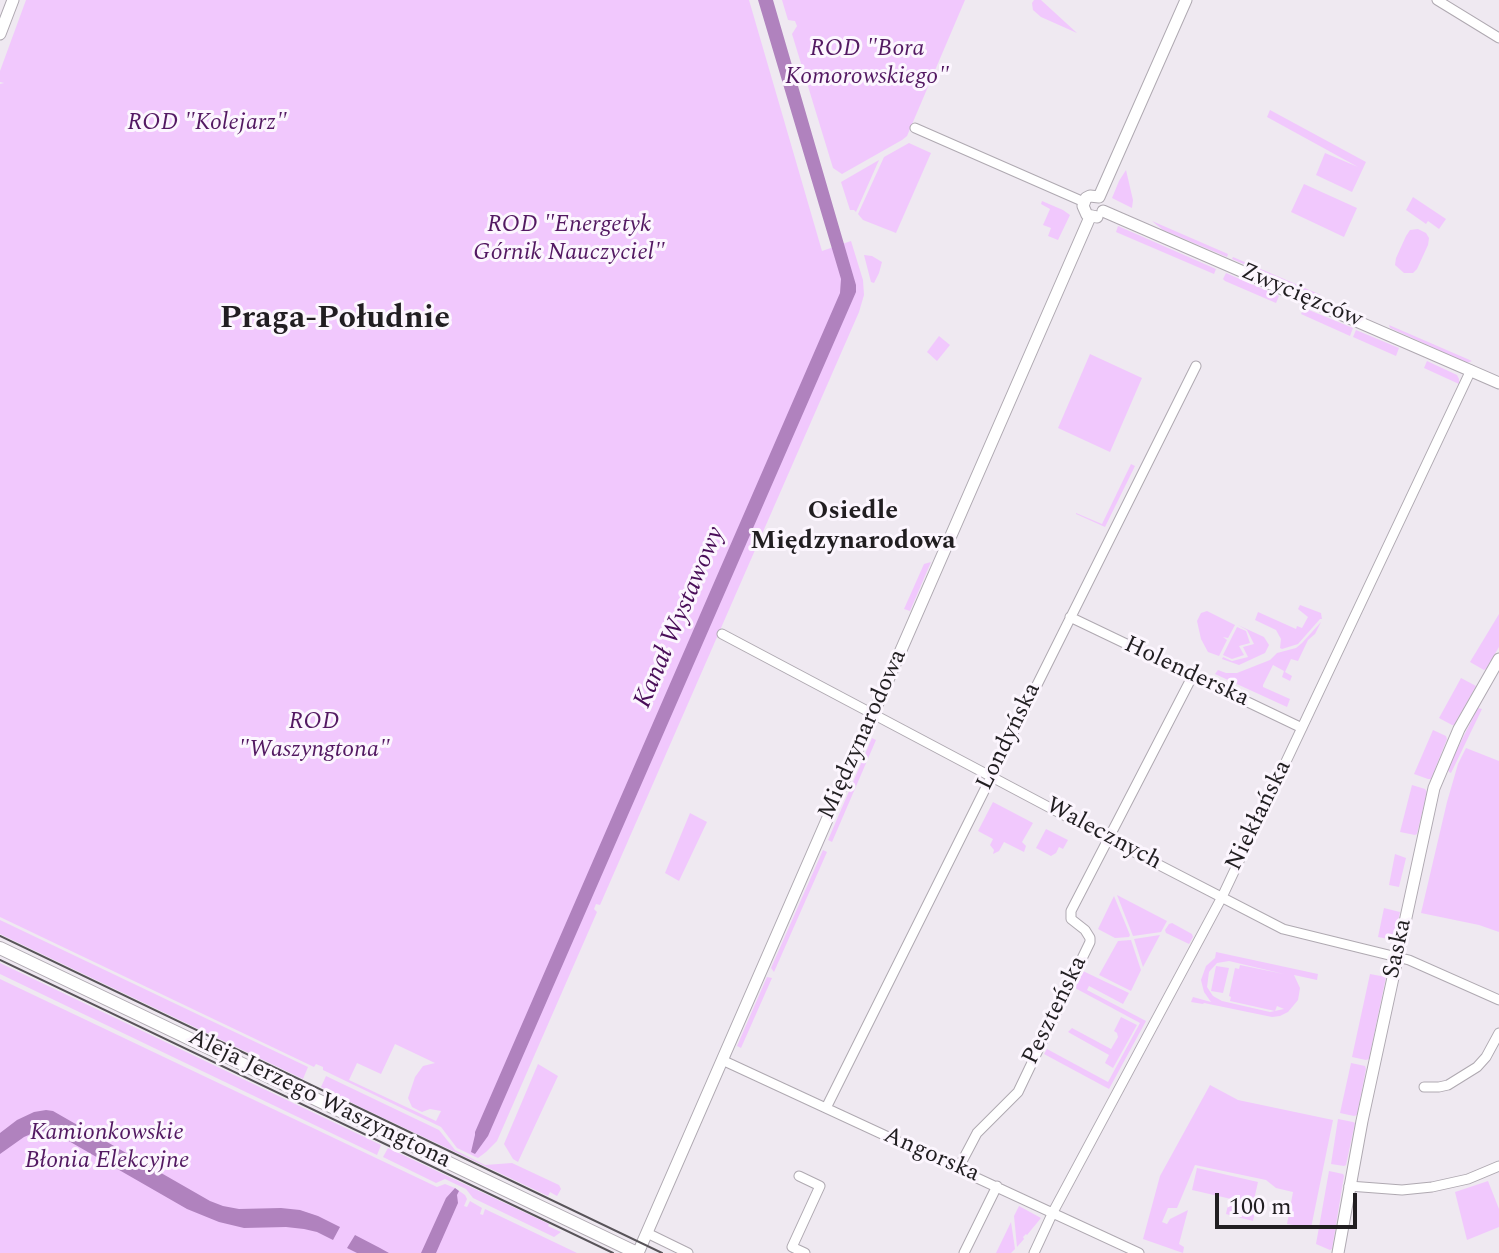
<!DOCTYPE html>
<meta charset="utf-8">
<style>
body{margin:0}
#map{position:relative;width:1499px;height:1253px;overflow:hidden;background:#efe9f1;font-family:Spectral,serif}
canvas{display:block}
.scale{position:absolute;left:1215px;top:1193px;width:142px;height:36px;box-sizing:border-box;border:4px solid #211e21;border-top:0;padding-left:10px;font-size:24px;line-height:28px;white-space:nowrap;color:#211e21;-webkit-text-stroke:6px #fcf6fe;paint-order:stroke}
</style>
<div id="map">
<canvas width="1499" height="1253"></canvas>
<div class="scale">100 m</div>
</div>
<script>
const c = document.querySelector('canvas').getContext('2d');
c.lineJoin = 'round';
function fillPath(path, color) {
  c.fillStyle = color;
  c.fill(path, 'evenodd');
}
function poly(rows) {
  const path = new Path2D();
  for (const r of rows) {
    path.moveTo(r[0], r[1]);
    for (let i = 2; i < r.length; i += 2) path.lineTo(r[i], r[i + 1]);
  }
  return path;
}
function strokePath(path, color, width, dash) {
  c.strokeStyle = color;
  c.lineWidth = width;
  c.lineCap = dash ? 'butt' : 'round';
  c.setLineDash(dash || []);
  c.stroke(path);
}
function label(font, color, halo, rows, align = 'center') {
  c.font = font + ' Spectral,serif';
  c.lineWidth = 6;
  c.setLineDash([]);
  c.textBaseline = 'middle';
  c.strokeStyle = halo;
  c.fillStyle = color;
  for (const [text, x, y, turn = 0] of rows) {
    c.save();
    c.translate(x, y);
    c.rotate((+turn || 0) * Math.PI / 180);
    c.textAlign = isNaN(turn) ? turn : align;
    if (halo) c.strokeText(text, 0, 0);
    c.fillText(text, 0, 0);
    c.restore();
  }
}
fillPath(poly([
 [26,0,749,0,822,251,851,241,863,280,864,295,859,312,600,905,596,904,594,909,597,912,497,1141,486,1152,478,1158,457,1148,441,1127,323,1070,323,1067,316,1064,314,1067,0,917,0,84,4,83,0,82,0,71],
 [395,1044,435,1063,423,1066,415,1077,408,1098,412,1107,422,1112,430,1109,441,1111,436,1121,349,1080,357,1063,381,1074],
 [782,0,965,0,907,136,902,140,842,174,833,168,792,34,797,26,795,21,788,20],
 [1034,0,1041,0,1077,33,1041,17,1033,10,1032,3],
 [1270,110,1366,162,1352,192,1316,175,1325,153,1358,167,1267,117],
 [909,143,931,153,896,233,863,220,858,214,884,157],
 [879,160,856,212,854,210,850,210,841,182],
 [1126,170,1133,200,1132,208,1112,198,1119,181],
 [1304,184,1357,208,1344,237,1291,212],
 [1413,197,1446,219,1439,229,1428,221,1426,224,1406,210],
 [1042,201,1063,210,1070,215,1058,240,1048,236,1051,228,1043,225,1050,209,1041,204],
 [1152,221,1228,254,1227,257,1163,230],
 [1118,226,1216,269,1214,274,1116,232],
 [1418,229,1426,233,1429,238,1428,245,1417,269,1413,273,1404,273,1395,265,1396,258,1406,236,1410,230],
 [864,255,872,256,882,262,879,273,874,283,871,282],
 [1233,257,1321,295,1317,296,1232,259],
 [1226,273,1279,296,1276,303,1225,281,1223,279],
 [1304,308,1353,328,1350,336,1301,314],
 [1389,325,1472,361,1467,363,1390,328],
 [1356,330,1399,348,1396,356,1353,337],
 [939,336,950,345,937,361,927,352],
 [1090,354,1142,378,1110,452,1058,428],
 [1427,361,1457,375,1459,379,1459,384,1424,368],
 [1131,464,1135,466,1105,527,1076,514,1076,513,1102,524],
 [931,562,910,611,904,609,924,564],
 [1300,605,1321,613,1322,619,1320,619,1298,644,1282,649,1280,648,1281,639,1276,630,1255,620,1258,612,1296,629,1297,626,1302,628,1308,617,1298,609],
 [1207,611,1235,625,1228,638,1223,637,1227,640,1219,656,1208,652,1201,639,1197,621,1201,613],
 [1499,614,1499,647,1486,669,1484,670,1470,662],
 [1321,622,1315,634,1308,640,1298,661,1291,659,1285,672,1292,676,1290,681,1282,677,1284,671,1273,665,1263,685,1263,687,1290,699,1287,707,1215,674,1218,670,1226,673,1237,673,1270,660,1277,653,1296,648,1302,643],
 [1238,625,1264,637,1269,645,1265,653,1239,665,1222,659,1223,657,1232,661,1248,657,1243,647,1254,644,1247,630],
 [1237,627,1246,631,1250,643,1239,646,1244,655,1232,659,1223,655],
 [1461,678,1476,686,1454,725,1452,725,1439,718],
 [1478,708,1482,709,1451,773,1449,772,1448,770,1453,757],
 [1433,730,1446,736,1447,739,1431,779,1428,779,1414,774],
 [872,738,876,740,832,842,828,840],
 [1466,748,1499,761,1499,932,1479,925,1421,913,1447,802,1458,764],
 [1412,785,1425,789,1427,792,1417,834,1415,835,1400,832],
 [993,802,1033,823,1022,842,1026,846,1024,852,1004,842,999,851,993,854,994,850,990,845,993,839,978,831],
 [690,813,707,822,679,881,665,873],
 [1046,829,1068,840,1063,849,1059,847,1056,853,1051,856,1036,848],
 [823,850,827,852,774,972,771,968],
 [1395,854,1406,858,1399,887,1389,885],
 [1117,895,1167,921,1161,932,1133,936],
 [1114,896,1130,935,1129,937,1115,938,1098,929],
 [1384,908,1400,912,1394,940,1378,937],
 [0,920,308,1067,303,1079,0,934],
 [1172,923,1192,934,1193,937,1189,944,1166,933,1165,930,1169,924],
 [1160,935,1143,967,1134,939],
 [1131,940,1141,970,1131,991,1099,975,1118,941],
 [1216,952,1318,974,1317,980,1294,975,1300,988,1298,1000,1288,1012,1280,1016,1272,1017,1204,1003,1203,1004,1191,1002,1193,997,1211,1002,1204,992,1201,980,1206,966,1215,958],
 [1229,961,1284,974,1240,965,1239,969,1235,968,1229,996,1231,997,1230,1001,1275,1011,1277,1006,1284,1009,1270,1012,1222,1001,1213,996,1207,987,1209,972,1217,963],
 [0,963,381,1145,377,1155,0,974],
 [1216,966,1229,968,1223,993,1211,991],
 [1083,971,1129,993,1123,1004,1089,986,1087,990,1146,1021,1109,1089,1044,1054,1047,1049,1108,1082,1140,1023,1075,988],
 [1370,974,1386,977,1369,1059,1366,1060,1352,1057],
 [767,977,772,978,741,1048,737,1046],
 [0,979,437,1187,445,1184,455,1188,465,1195,467,1199,464,1206,467,1207,470,1201,482,1208,480,1214,483,1215,485,1209,577,1253,0,1253],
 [1121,1017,1137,1025,1113,1068,1105,1063,1109,1055,1068,1032,1072,1028,1111,1049,1118,1037,1117,1033,1114,1031],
 [1351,1063,1365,1066,1366,1069,1357,1115,1354,1116,1340,1113],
 [538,1064,558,1076,518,1162,513,1159,504,1144],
 [326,1076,439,1130,455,1150,485,1165,512,1163,559,1185,561,1189,557,1196,550,1192,548,1196,360,1107,321,1087],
 [1210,1085,1238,1100,1333,1120,1311,1228,1287,1224,1293,1192,1276,1188,1266,1180,1195,1165,1177,1208,1168,1208,1162,1222,1167,1224,1170,1219,1188,1210,1179,1244,1184,1247,1183,1253,1143,1239,1160,1176],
 [1338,1119,1353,1122,1355,1123,1346,1165,1344,1166,1331,1164],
 [388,1148,549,1224,548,1226,561,1232,554,1237,473,1198,466,1189,445,1179,436,1183,383,1157],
 [1197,1168,1258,1182,1253,1204,1192,1190],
 [1329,1171,1343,1174,1344,1176,1332,1249,1330,1250,1316,1244],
 [1488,1181,1499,1209,1499,1227,1467,1240,1455,1192],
 [1229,1200,1256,1207,1253,1221,1226,1214],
 [1019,1206,1041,1218,1027,1235,1026,1234,1023,1237,1024,1239,1017,1247,1014,1216],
 [1011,1222,1015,1249,1011,1253,996,1253]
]), '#f1c8fd');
fillPath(poly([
 [758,0,773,0,837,220,856,285,856,292,488,1136,475,1154,471,1152,475,1135,475,1132,840,293,841,279],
 [46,1110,53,1111,210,1201,223,1206,239,1209,281,1208,300,1210,318,1216,340,1227,333,1240,317,1232,304,1229,286,1227,244,1228,219,1222,187,1209,53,1132,38,1131,24,1137,0,1154,0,1133,17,1120,34,1112],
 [455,1188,459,1191,457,1195,458,1203,436,1253,421,1253,446,1198],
 [355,1235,380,1248,389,1253,357,1253,347,1248]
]), '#b082be');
const minor = poly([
 [1437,0,1499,38],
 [915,128,1084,202],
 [1070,617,1302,728],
 [722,634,1107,838,1283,929,1409,960,1499,1000],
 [722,1060,1139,1253],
 [1424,1087,1439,1087,1448,1085,1477,1067,1486,1057,1499,1033],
 [826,1108,1196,366],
 [958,1169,977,1133,1018,1092,1075,973,1090,942,1090,938,1085,930,1071,919,1071,911,1192,677],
 [799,1176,820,1186,792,1247,805,1253],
 [1349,1186,1402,1190,1432,1187,1468,1179,1499,1166],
 [647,1233,688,1253],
 [964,1253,997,1186],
 [1034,1253,1053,1212,1222,897,1471,370]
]);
const tertiary = poly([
 [0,34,13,0],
 [1099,197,1186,0],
 [1103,211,1499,383],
 [1097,217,1087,215,1083,206,1086,198,1090,196,1099,197],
 [638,1253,1090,217],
 [1338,1253,1362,1121,1434,788,1459,729,1499,659]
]);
const secondary = poly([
 [0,948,637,1253]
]);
strokePath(minor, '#afa9b1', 11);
strokePath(tertiary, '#afa9b1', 13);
strokePath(secondary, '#afa9b1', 14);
strokePath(minor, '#fff', 9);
strokePath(tertiary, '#fff', 11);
strokePath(secondary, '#fff', 12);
strokePath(poly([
 [0,936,662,1253],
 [0,960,613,1253]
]), '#585459', 2);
label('italic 24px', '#531962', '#fcf6fe', [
 ["ROD \"Bora",867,50],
 ["Komorowskiego\"",867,78],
 ["ROD \"Kolejarz\"",207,124],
 ["ROD \"Energetyk",569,226],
 ["Górnik Nauczyciel\"",569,254],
 ["ROD",314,723],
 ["\"Waszyngtona\"",314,751],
 ["Kamionkowskie",107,1134],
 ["Błonia Elekcyjne",107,1162]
]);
label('24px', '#211e21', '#fcf6fe', [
 ["Zwycięzców",1301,297,23],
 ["Holenderska",1186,673,25],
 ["Międzynarodowa",864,735,-66],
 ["Londyńska",1010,737,-64],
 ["Niekłańska",1260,816,-64],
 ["Walecznych",1103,835,28],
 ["Saska",1399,949,-78],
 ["Peszteńska",1056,1011,-64],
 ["Aleja Jerzego Waszyngtona",319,1100,26],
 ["Angorska",931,1156,24]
]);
label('bold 26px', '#211e21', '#fcf6fe', [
 ["Osiedle",853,513],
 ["Międzynarodowa",853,543]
]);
label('italic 26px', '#490d58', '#fcf6fe', [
 ["Kanał Wystawowy",681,618,-67]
]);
label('bold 32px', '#211e21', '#fcf6fe', [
 ["Praga-Południe",335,321]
]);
</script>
